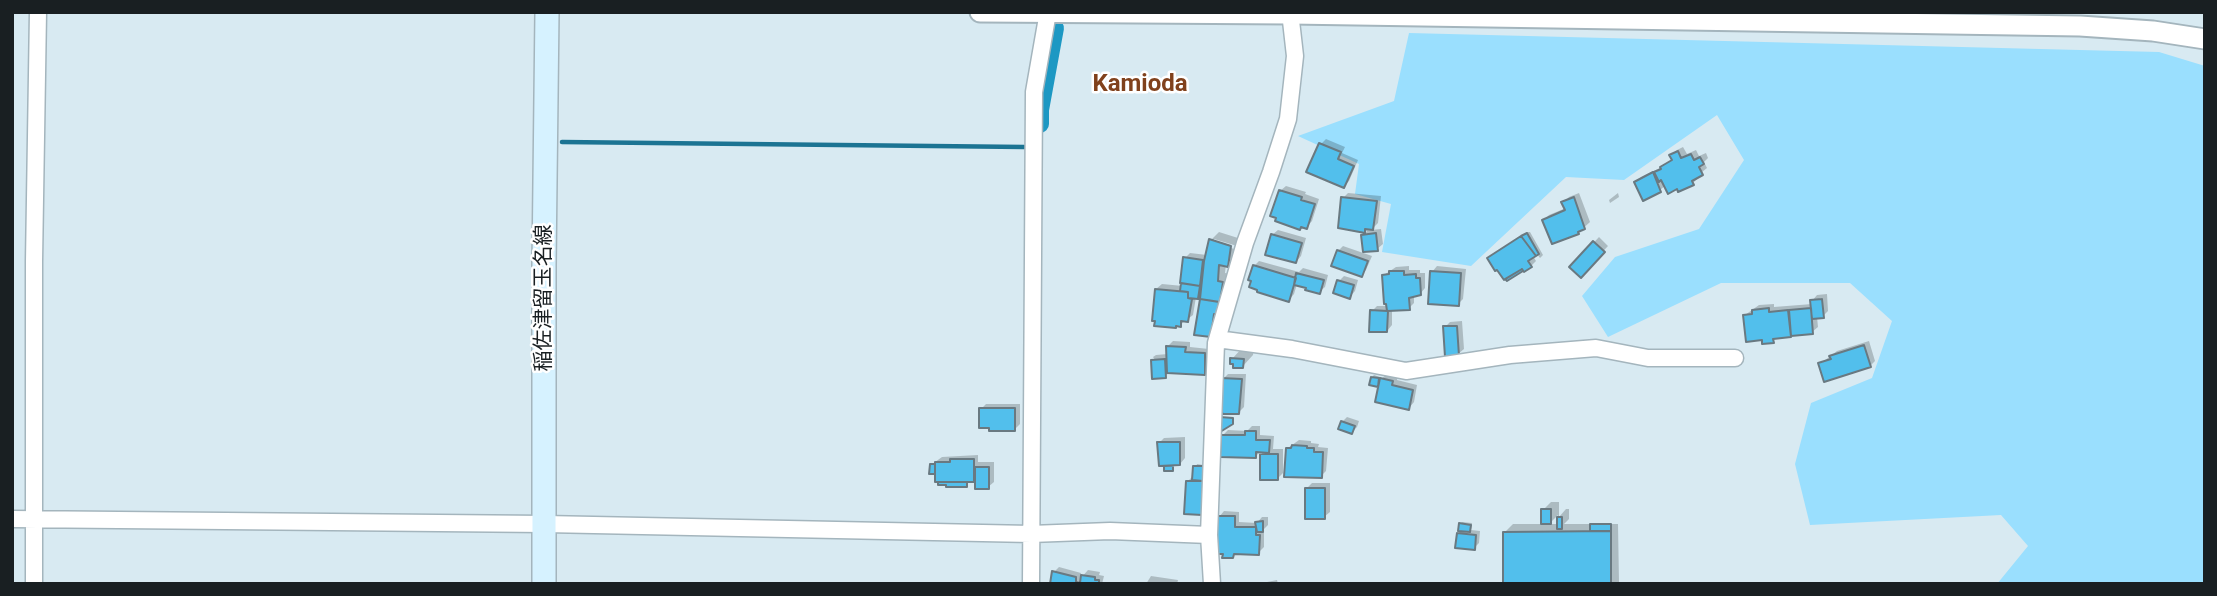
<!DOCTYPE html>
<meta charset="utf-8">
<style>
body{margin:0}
#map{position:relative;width:2217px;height:596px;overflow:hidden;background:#d8eaf2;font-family:Roboto,sans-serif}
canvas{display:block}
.frame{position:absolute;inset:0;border:14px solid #191f22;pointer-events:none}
</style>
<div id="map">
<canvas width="2217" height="596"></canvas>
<div class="frame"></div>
</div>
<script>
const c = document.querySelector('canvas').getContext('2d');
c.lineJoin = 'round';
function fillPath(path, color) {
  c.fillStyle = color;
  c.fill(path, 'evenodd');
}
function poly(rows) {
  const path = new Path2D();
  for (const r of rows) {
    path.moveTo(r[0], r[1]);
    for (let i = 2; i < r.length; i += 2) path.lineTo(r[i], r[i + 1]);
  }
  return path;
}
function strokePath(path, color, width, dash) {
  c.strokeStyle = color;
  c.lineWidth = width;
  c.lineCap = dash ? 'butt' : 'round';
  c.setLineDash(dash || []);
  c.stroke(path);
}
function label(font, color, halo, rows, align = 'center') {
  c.font = font + ' Roboto,"Noto Sans JP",sans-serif';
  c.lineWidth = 5;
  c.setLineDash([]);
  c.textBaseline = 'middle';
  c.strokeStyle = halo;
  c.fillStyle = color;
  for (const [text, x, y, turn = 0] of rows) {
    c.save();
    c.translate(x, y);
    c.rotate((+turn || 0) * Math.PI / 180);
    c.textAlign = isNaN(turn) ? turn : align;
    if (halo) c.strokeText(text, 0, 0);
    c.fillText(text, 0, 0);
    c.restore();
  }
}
fillPath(poly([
 [1409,33,2159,52,2205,66,2205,584,1997,584,2028,546,2001,515,1810,525,1795,464,1811,403,1872,378,1892,321,1850,283,1721,283,1608,337,1582,296,1615,257,1699,229,1744,160,1717,115,1624,180,1566,177,1471,266,1382,252,1391,204,1355,194,1359,164,1298,136,1394,101]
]), '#9adffe');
fillPath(poly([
 [1326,139,1345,147,1342,153,1358,160,1349,181,1344,186,1321,144],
 [1683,147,1687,154,1696,150,1699,156,1706,153,1708,158,1704,162,1707,168,1697,176,1698,178,1693,183,1666,185,1660,190,1636,182,1641,177,1662,167,1673,159,1672,155,1677,150],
 [1286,186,1306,192,1305,194,1319,199,1312,221,1307,227,1280,191],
 [1348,193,1381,196,1378,223,1371,230,1381,229,1383,244,1377,249,1363,236,1367,231,1340,226,1343,198],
 [1579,193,1590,222,1578,233,1553,242,1544,220,1549,215,1566,208,1563,203,1569,197],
 [1618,193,1619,197,1610,203,1609,200],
 [1278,230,1306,238,1301,256,1296,262,1272,235],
 [1219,232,1238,238,1237,246,1214,239,1214,242,1237,250,1236,257,1228,265,1226,264,1225,273,1231,274,1210,335,1201,300,1204,298,1202,292,1196,297,1193,315,1180,325,1156,289,1162,284,1183,286,1185,258,1190,253,1207,255,1211,240],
 [1527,232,1530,232,1543,255,1540,258,1537,254,1533,256,1536,261,1531,266,1525,270,1522,266,1489,258],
 [1599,237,1608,246,1581,275,1571,267],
 [1343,246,1372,256,1366,270,1361,275,1338,251],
 [1259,261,1299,272,1303,268,1328,275,1325,287,1319,292,1297,284,1294,294,1289,300,1254,266],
 [1409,266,1409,270,1420,270,1420,273,1425,273,1425,288,1420,294,1414,295,1414,303,1409,308,1392,309,1392,325,1387,331,1372,311,1377,306,1388,306,1384,275,1396,267],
 [1437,266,1466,269,1463,299,1458,304,1432,272],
 [1344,276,1358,280,1355,291,1350,297,1339,281],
 [1827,294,1828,311,1823,316,1817,317,1818,327,1812,332,1778,336,1773,341,1745,315,1759,305,1774,304,1774,307,1812,304,1812,301,1817,295],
 [1462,321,1464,349,1458,354,1445,327,1450,322],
 [1173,341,1190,342,1190,347,1209,349,1210,368,1204,373,1170,371,1166,376,1153,357,1156,355,1168,354,1168,346],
 [1869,341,1875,361,1870,366,1820,364,1837,351],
 [1242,348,1254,348,1253,355,1243,366,1232,359],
 [1228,374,1246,374,1244,407,1238,413,1223,379],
 [1387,374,1398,376,1397,380,1417,385,1414,402,1409,408,1382,380,1377,385,1372,377,1374,375,1380,377,1379,381],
 [986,404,1020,404,1020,424,1014,430,991,427,981,409],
 [1347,417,1359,421,1357,427,1352,432,1342,422],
 [1252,426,1260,426,1260,435,1274,436,1273,449,1283,449,1283,473,1277,479,1262,479,1262,450,1255,457,1223,435,1228,430,1247,431],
 [1185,437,1185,458,1180,464,1175,464,1173,469,1166,466,1169,464,1159,443,1164,438],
 [1299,440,1311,441,1311,443,1319,444,1318,447,1328,448,1326,471,1321,476,1288,448],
 [978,455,978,462,994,462,994,482,988,487,977,480,968,480,966,485,937,473,931,465,942,457],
 [1197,464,1204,465,1206,508,1188,481,1193,476],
 [1312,483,1330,483,1330,512,1324,517,1307,488],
 [1551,502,1559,502,1559,517,1566,509,1569,509,1569,519,1564,524,1618,524,1619,582,1617,584,1505,584,1505,532,1513,524,1543,524,1543,510],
 [1558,515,1558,524,1549,524],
 [1224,511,1239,512,1239,522,1257,523,1262,517,1268,517,1268,525,1264,529,1264,547,1258,553,1237,552,1233,556,1219,517],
 [1462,522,1472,523,1471,530,1480,531,1479,543,1474,548,1458,534,1463,530,1460,524],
 [1059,567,1081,573,1080,579,1088,570,1100,572,1099,575,1104,576,1102,584,1052,584,1054,572],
 [1151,576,1178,580,1177,584,1146,584],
 [1277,580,1278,584,1257,584]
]), '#0003');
strokePath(poly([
 [562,142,1024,147]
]), '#1c7493', 4.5);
strokePath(poly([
 [1040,124,1040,110,1055,28]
]), '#1d98c3', 18);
const building = poly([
 [1319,143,1341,152,1338,159,1354,166,1344,188,1306,172,1319,143],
 [1678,151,1681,158,1691,154,1694,160,1700,157,1704,164,1699,167,1703,175,1692,181,1694,185,1678,192,1677,189,1668,194,1661,180,1659,182,1654,172,1661,169,1660,167,1672,160,1669,155,1678,151],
 [1653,172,1661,192,1643,201,1634,182,1653,172],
 [1279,190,1302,197,1301,200,1315,204,1307,229,1301,227,1300,230,1275,221,1276,218,1270,216,1279,190],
 [1341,197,1377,201,1373,230,1365,229,1365,233,1338,228,1341,197],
 [1574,197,1585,229,1578,232,1579,234,1552,244,1542,220,1565,210,1561,202,1574,197],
 [1376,233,1378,251,1363,252,1361,235,1376,233],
 [1527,233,1539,254,1536,256,1521,236,1527,233],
 [1271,234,1302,243,1296,263,1265,255,1271,234],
 [1521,236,1536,256,1528,261,1532,267,1524,272,1522,269,1504,280,1497,270,1495,271,1487,258,1521,236],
 [1209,239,1231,246,1228,267,1219,265,1218,281,1223,282,1220,302,1200,299,1204,261,1209,239],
 [1593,241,1605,252,1581,278,1569,267,1593,241],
 [1337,250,1368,261,1362,277,1331,266,1337,250],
 [1183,257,1203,260,1200,286,1180,283,1183,257],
 [1253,265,1296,278,1289,302,1257,292,1257,290,1249,287,1251,281,1248,280,1253,265],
 [1522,269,1523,271,1507,281,1505,279,1522,269],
 [1389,271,1404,271,1404,275,1416,274,1416,278,1420,278,1421,295,1409,298,1410,310,1387,311,1386,304,1384,304,1382,275,1389,274,1389,271],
 [1430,271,1461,273,1459,306,1428,304,1430,271],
 [1296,273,1324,280,1320,294,1305,290,1306,288,1294,285,1296,273],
 [1337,280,1354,285,1350,299,1333,293,1337,280],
 [1181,283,1200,286,1198,299,1188,298,1188,292,1180,291,1181,283],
 [1155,289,1188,292,1188,298,1192,299,1188,322,1181,321,1181,327,1176,326,1176,328,1154,326,1155,321,1152,321,1155,289],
 [1200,299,1219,302,1217,314,1214,314,1211,337,1194,335,1200,299],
 [1822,299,1824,318,1812,319,1810,300,1822,299],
 [1769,308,1769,312,1788,310,1791,337,1773,339,1774,343,1762,344,1762,340,1746,342,1743,315,1752,314,1752,310,1769,308],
 [1811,308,1813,334,1791,336,1789,310,1811,308],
 [1370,310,1388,311,1387,332,1369,332,1370,310],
 [1443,326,1457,326,1459,356,1445,357,1443,326],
 [1864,345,1871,367,1824,382,1818,363,1831,359,1829,356,1864,345],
 [1166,346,1186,347,1185,352,1205,353,1205,375,1167,373,1166,346],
 [1230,358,1244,359,1243,368,1233,368,1233,364,1230,364,1230,358],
 [1165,359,1166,378,1152,379,1151,360,1165,359],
 [1371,377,1379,378,1378,387,1369,385,1371,377],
 [1221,378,1242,379,1239,414,1223,414,1221,411,1221,378],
 [1380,378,1393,381,1392,385,1413,390,1409,410,1375,402,1380,378],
 [979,408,1015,408,1015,431,989,431,989,428,979,428,979,408],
 [1220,417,1233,418,1233,424,1220,432,1220,417],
 [1341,421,1355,426,1352,434,1338,429,1341,421],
 [1245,431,1256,431,1256,440,1270,440,1269,453,1256,452,1256,458,1220,457,1221,435,1245,435,1245,431],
 [1157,442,1180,442,1180,465,1159,466,1157,442],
 [1292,445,1307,446,1307,448,1314,448,1314,452,1323,452,1322,478,1284,477,1286,448,1291,448,1292,445],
 [1260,454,1278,454,1278,480,1260,480,1260,454],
 [950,459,974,459,974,482,935,482,935,462,950,462,950,459],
 [930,464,935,464,935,474,929,474,930,464],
 [1164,466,1173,466,1173,471,1164,471,1164,466],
 [1193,466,1203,466,1203,481,1192,480,1193,466],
 [975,467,989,467,989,489,975,489,975,467],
 [1186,481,1203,481,1202,515,1184,514,1186,481],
 [938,482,967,482,967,487,946,487,946,485,938,485,938,482],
 [1305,488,1325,488,1325,519,1305,519,1305,488],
 [1541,509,1551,509,1551,524,1541,524,1541,509],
 [1217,516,1235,516,1235,527,1256,527,1256,535,1260,535,1259,555,1234,554,1233,558,1222,558,1223,554,1217,554,1217,516],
 [1557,517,1562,517,1562,529,1557,529,1557,517],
 [1263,521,1263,532,1257,532,1255,522,1263,521],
 [1459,523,1471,525,1470,532,1458,531,1459,523],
 [1590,524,1611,524,1611,531,1590,531,1590,524],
 [1611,531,1611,584,1503,584,1503,532,1611,531],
 [1457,533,1476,535,1475,550,1455,548,1457,533],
 [1052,571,1076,577,1076,582,1080,583,1081,575,1095,577,1095,580,1099,580,1099,584,1050,584,1052,571]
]);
fillPath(building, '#52bfec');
strokePath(building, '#697981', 2);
const minor = poly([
 [1217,339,1292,349,1406,371,1510,355,1596,348,1648,358,1735,358],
 [12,519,545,524,1031,534,1110,531,1209,535],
 [34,584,34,261,38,12],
 [1031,584,1034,92,1048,12],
 [1212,584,1209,535,1216,343,1245,243,1271,172,1288,119,1295,56,1290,12]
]);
const tertiary = poly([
 [980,12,1290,14,2080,26,2153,31,2205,39]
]);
const secondary = poly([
 [544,584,544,265,547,12]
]);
strokePath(minor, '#a4b5bd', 19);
strokePath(tertiary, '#a4b5bd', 23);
strokePath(secondary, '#a4b5bd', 26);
strokePath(minor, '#fff', 16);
strokePath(tertiary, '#fff', 19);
strokePath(secondary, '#d6f2ff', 23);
label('21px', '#191f22', '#fff', [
 ["稲佐津留玉名線",545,298,-90]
]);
label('bold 24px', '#80411c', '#fff', [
 ["Kamioda",1140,85]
]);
</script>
